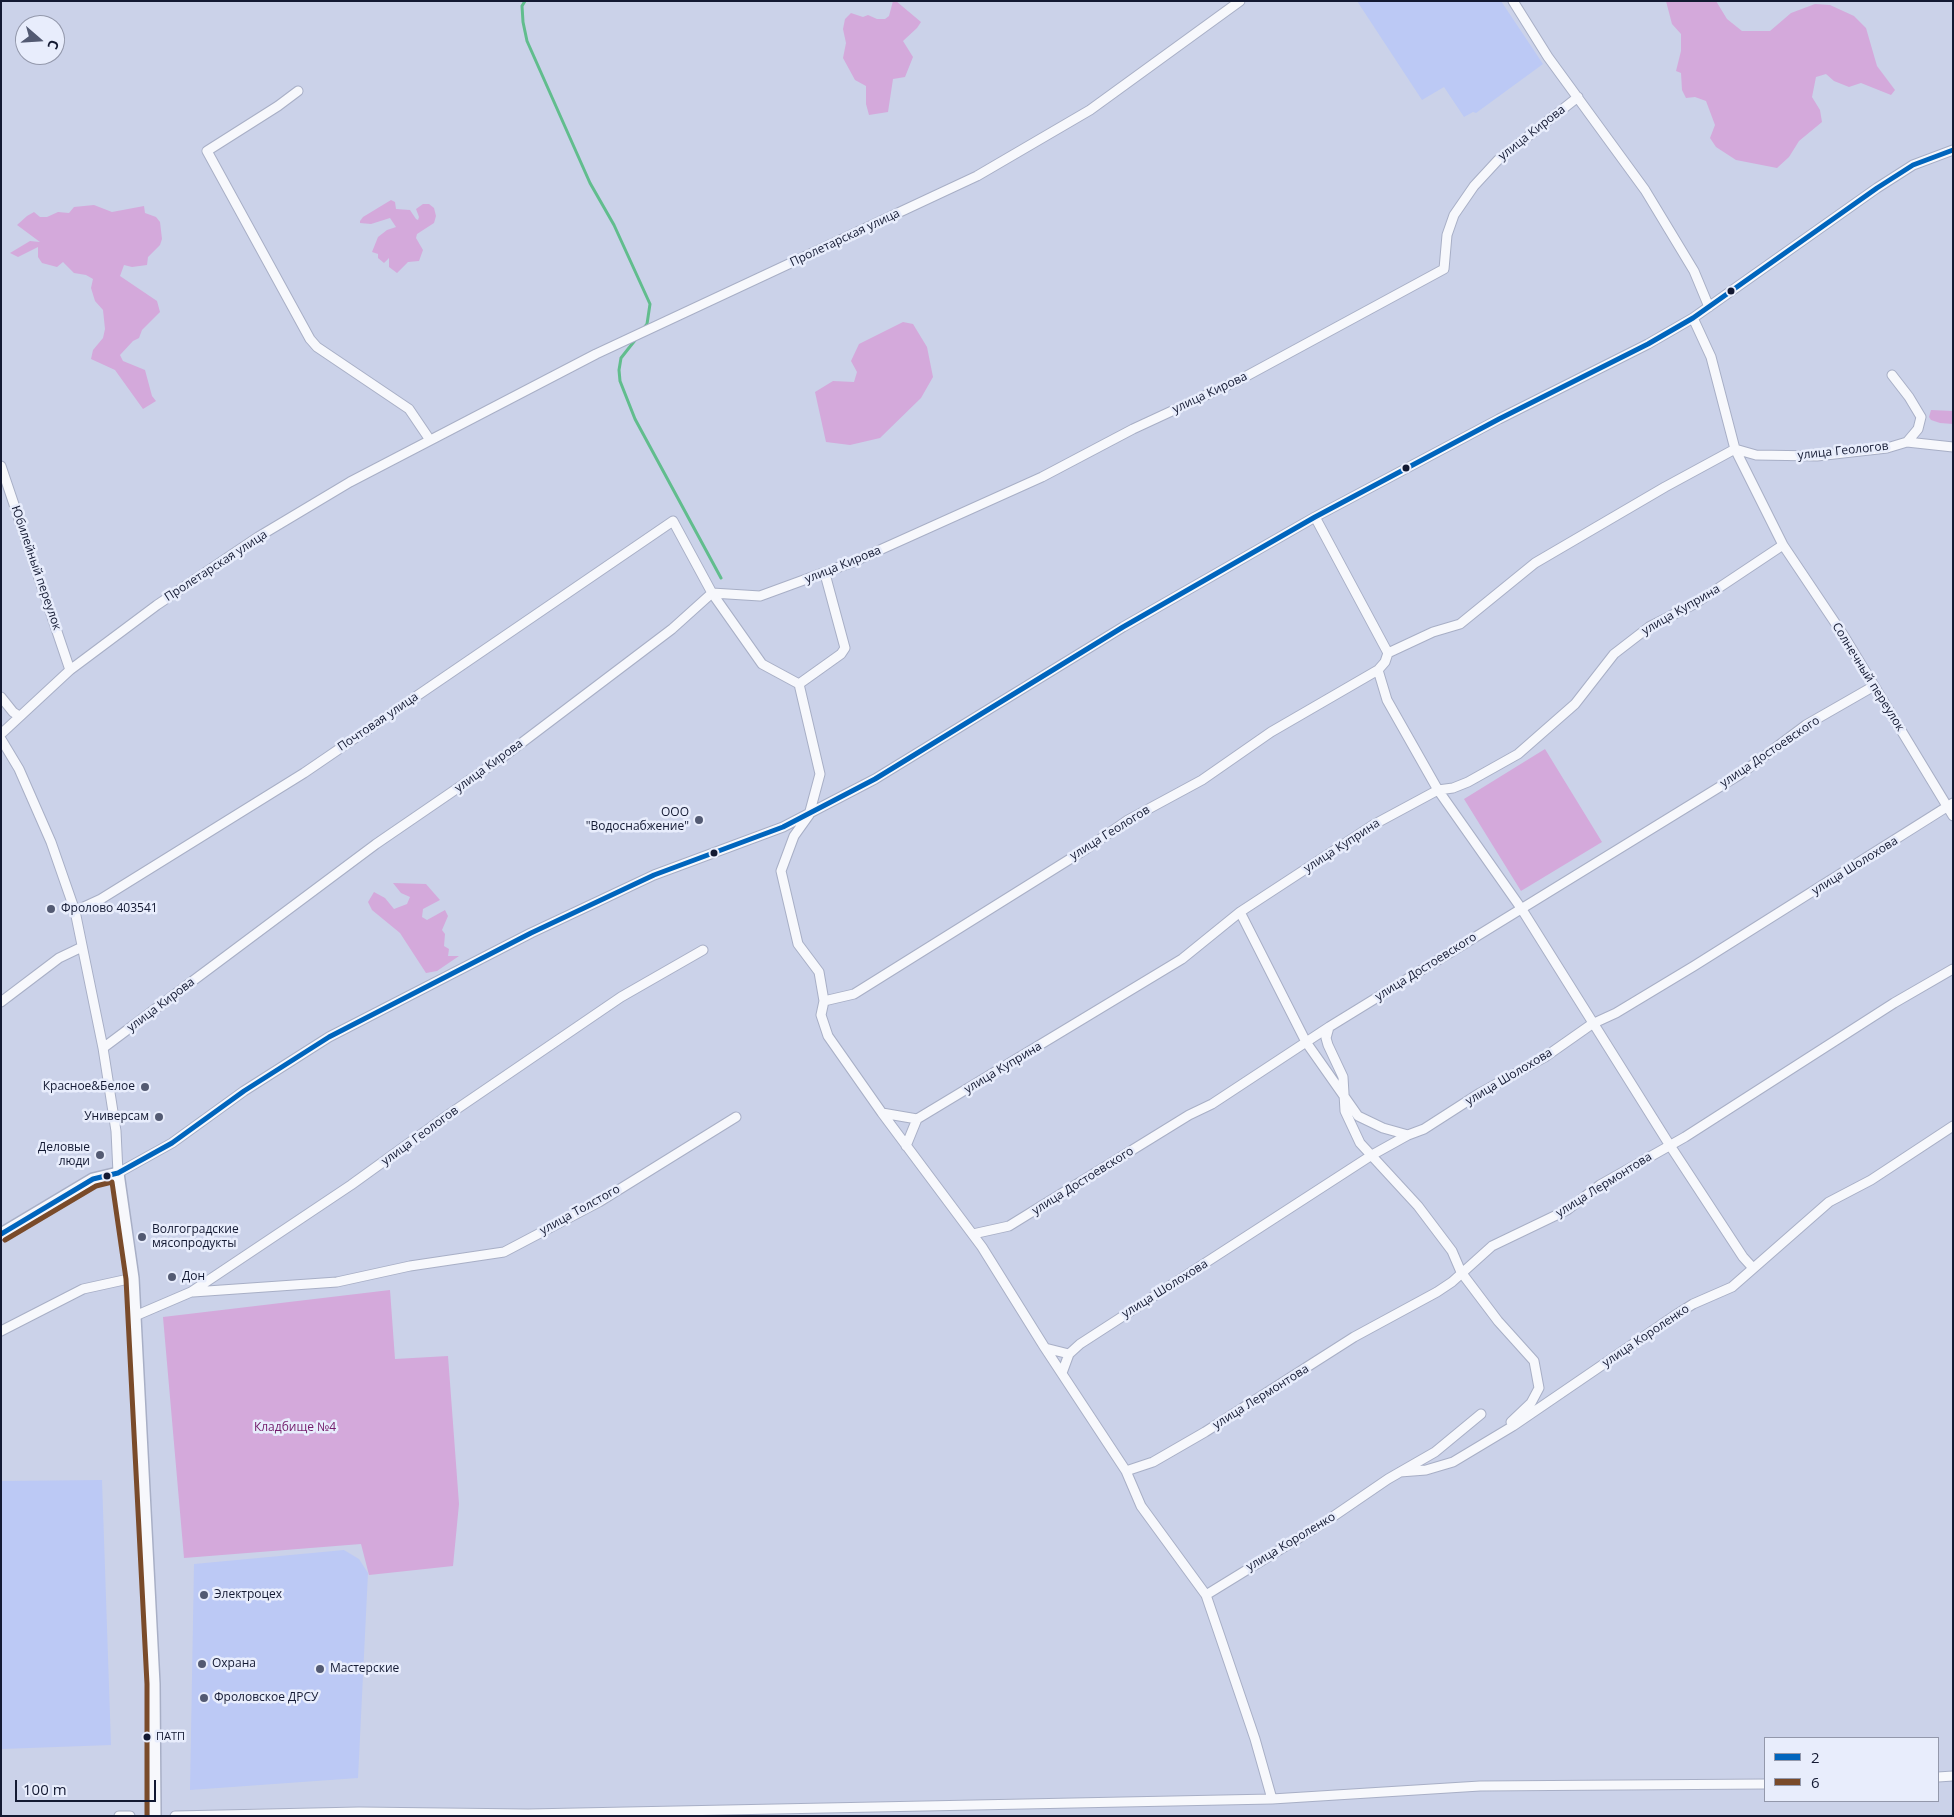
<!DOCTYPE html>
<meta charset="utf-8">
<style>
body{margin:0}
#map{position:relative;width:1954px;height:1817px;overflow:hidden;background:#cbd2e9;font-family:"Open Sans",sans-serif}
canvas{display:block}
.frame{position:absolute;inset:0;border:2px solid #131932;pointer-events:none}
.legend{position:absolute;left:1764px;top:1737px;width:175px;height:65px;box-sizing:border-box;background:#e8edfc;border:1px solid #9398ab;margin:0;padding:6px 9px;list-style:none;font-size:15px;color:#131932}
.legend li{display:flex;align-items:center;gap:10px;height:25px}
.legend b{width:25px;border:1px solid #9398ab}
.north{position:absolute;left:15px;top:15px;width:50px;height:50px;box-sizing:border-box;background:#e8edfc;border:1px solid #9398ab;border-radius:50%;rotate:109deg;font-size:14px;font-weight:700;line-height:20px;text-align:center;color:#131932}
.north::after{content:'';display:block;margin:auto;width:18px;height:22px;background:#535a72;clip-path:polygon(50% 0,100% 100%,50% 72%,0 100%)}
.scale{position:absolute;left:15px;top:1780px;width:141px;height:22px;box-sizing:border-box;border:2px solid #131932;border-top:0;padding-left:6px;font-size:15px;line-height:18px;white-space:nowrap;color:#131932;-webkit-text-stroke:4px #e8edfc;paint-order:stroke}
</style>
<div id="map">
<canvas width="1954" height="1817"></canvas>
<div class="frame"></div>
<ul class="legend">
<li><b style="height:6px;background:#0065bd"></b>2</li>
<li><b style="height:6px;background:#7a4b2a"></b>6</li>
</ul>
<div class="north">С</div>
<div class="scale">100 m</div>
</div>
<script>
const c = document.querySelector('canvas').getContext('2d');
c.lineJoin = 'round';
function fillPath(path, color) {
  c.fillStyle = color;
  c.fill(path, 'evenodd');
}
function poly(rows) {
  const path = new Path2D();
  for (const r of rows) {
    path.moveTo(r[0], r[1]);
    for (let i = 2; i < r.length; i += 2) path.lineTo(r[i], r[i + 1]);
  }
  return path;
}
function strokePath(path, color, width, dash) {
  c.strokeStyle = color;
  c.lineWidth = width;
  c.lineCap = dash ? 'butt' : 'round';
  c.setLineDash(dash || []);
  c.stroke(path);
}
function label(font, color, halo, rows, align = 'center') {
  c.font = font + ' "Open Sans",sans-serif';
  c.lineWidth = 5;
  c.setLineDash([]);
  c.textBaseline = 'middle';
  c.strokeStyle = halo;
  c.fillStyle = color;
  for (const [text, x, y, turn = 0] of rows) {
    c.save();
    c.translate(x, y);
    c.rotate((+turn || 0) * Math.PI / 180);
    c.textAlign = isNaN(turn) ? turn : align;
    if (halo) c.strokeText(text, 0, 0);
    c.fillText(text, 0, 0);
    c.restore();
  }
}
fillPath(poly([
 [1357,1,1501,1,1543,64,1476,113,1473,112,1464,117,1444,87,1422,100],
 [102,1480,111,1745,1,1749,1,1481],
 [344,1550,359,1559,368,1573,358,1778,190,1790,194,1564]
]), '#bcc9f5');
fillPath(poly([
 [893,1,896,1,921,22,917,28,903,41,913,57,905,77,893,79,888,112,869,115,866,104,866,86,855,80,843,58,846,43,843,29,845,19,851,13,863,17,868,15,877,19,885,19,889,16],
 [1666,1,1716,1,1727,19,1742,31,1770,31,1791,13,1815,4,1830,5,1854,16,1866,28,1877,66,1895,90,1891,95,1861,83,1849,87,1834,81,1826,74,1816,77,1812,97,1820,110,1822,122,1799,141,1789,157,1777,168,1736,160,1716,147,1710,138,1715,125,1706,101,1695,97,1686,98,1682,90,1681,73,1676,71,1681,51,1681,34,1672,24],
 [391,200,395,202,396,209,410,210,416,219,418,220,419,217,416,209,423,204,429,204,434,208,436,216,434,223,417,234,416,238,423,250,419,261,408,262,397,273,389,267,389,258,384,263,378,258,378,254,372,252,378,237,387,230,396,227,390,218,371,224,360,223,360,221,363,217],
 [94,205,112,212,144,206,145,213,156,217,160,222,162,239,160,245,148,257,147,265,132,267,124,265,120,276,157,301,160,312,142,330,139,338,133,341,120,355,123,361,145,370,152,396,156,401,143,409,115,370,91,359,93,350,103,338,105,329,103,310,95,301,91,288,93,279,86,275,74,273,63,262,57,267,42,263,38,257,38,247,18,257,10,253,30,241,40,242,17,225,27,216,34,212,40,217,47,217,58,212,69,213,74,207],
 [903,322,913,324,927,347,933,377,921,398,880,438,850,445,826,442,815,392,833,381,854,382,857,372,851,361,859,344],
 [1931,410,1953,411,1953,424,1940,423,1931,420,1929,417],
 [1545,749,1602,842,1521,891,1464,799],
 [393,883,426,884,440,900,423,909,422,917,427,920,445,910,448,916,442,930,445,934,444,946,449,949,448,956,459,956,437,971,426,973,400,933,372,910,368,902,374,892,385,898,394,909,407,904,410,897,401,893],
 [390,1290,395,1359,448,1356,459,1504,453,1566,369,1575,361,1544,184,1558,163,1317]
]), '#d4a9db');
strokePath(poly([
 [525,1,522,6,523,22,527,41,590,183,614,225,650,304,647,324,644,328],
 [636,339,621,358,619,370,620,381,635,419,721,578]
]), '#61bd8d', 3);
const minor = poly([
 [1513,1,1548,57,1645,190,1694,271,1709,307],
 [298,91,278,106,207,151,310,339,317,347,409,409,430,440],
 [1693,318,1711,357,1735,449,1783,545,1844,636,1953,816],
 [1907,442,1953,447],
 [1,466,70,670],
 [825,574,845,648,841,654,799,684,820,774,809,815,794,836,781,871,798,944,819,972,824,1001,821,1015,828,1036,882,1113,982,1247,1045,1348,1069,1354,1062,1373],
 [1388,653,1433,632,1460,624,1535,563,1665,487,1735,449,1756,455,1817,456,1887,448,1907,442,1918,429,1921,417,1909,397,1892,375],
 [1378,670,1387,700,1438,790,1521,908,1669,1144,1743,1257,1753,1268],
 [1,697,13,712,19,716],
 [1,734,70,670,157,605,258,537,350,482,596,354,977,176,1090,110,1240,1],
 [1,739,19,769,51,842,75,911,103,1048,116,1131,118,1173,172,1143,244,1091,329,1037,531,933,654,875,783,827,875,779,1123,627,1315,517,1499,419,1648,344,1693,318,1877,188,1913,165,1953,150],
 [75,911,101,899,304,773,673,521,712,593,762,664,799,684],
 [1240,912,1306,1042,1358,1116,1383,1128,1408,1135],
 [824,1001,854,994,1086,849,1128,820,1202,780,1271,732,1378,670,1385,662,1388,653,1315,517],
 [1,1002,59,958,82,947],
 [1329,1027,1326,1038,1328,1045,1343,1077,1345,1111,1360,1143,1418,1206,1452,1251,1461,1272,1498,1321,1534,1361,1539,1388,1531,1403,1511,1422],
 [103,1048,376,844,503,757,672,629,712,593,760,596,853,562,1042,477,1133,429,1241,379,1444,269,1447,235,1454,215,1474,186,1498,160,1578,97],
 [882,1113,917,1119,1182,959,1240,912,1373,825,1438,790,1453,788,1468,782,1518,754,1575,704,1614,654,1649,627,1696,603,1783,545],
 [906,1146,917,1119],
 [973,1234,1009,1226,1189,1115,1212,1104,1329,1027,1739,775,1806,725,1874,686],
 [193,1292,337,1282,410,1266,504,1252,599,1202,736,1117],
 [135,1316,191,1292,351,1185,448,1115,621,997,703,950],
 [1,1331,83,1289,133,1278],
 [1045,1348,1126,1471,1141,1506,1206,1595,1255,1739,1272,1799],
 [1069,1354,1080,1344,1372,1155,1408,1135,1424,1129,1480,1093,1545,1057,1592,1024,1616,1013,1694,966,1953,803],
 [1126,1471,1153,1462,1205,1432,1354,1337,1437,1292,1452,1282,1492,1246,1567,1210,1600,1185,1685,1137,1894,1003,1953,969],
 [1400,1472,1426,1470,1453,1462,1513,1426,1674,1316,1693,1304,1732,1287,1829,1202,1871,1180,1953,1126],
 [1206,1595,1328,1520,1388,1479,1435,1452,1481,1414],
 [1938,1777,1953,1776],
 [119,1816,130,1816],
 [175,1816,359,1812,528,1814,1272,1799,1480,1786,1765,1784]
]);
const tertiary = poly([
 [1,1234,93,1179,118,1173,133,1278,154,1684,155,1816]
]);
strokePath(minor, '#a8afc6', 11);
strokePath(tertiary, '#a8afc6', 14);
strokePath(minor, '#f7f8fc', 9);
strokePath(tertiary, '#f7f8fc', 11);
strokePath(poly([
 [1,1234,93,1179,118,1173,172,1143,244,1091,329,1037,531,933,654,875,783,827,875,779,1123,627,1315,517,1499,419,1648,344,1693,318,1877,188,1913,165,1953,150]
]), '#0065bd', 5);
strokePath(poly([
 [5,1240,96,1186,112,1182,126,1279,147,1684,147,1816]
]), '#7a4b2a', 5);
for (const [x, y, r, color] of [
 [1731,291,4.5,"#131932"],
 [1406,468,4.5,"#131932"],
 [699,820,5,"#535a72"],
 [714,853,4.5,"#131932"],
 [51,909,5,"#535a72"],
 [145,1087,5,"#535a72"],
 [159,1117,5,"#535a72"],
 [100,1155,5,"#535a72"],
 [107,1176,4.5,"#131932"],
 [142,1237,5,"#535a72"],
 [172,1277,5,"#535a72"],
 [204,1595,5,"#535a72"],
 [202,1664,5,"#535a72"],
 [320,1669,5,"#535a72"],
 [204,1698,5,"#535a72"],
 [147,1737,4.5,"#131932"]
]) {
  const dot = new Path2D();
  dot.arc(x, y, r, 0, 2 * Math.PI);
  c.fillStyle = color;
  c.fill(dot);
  strokePath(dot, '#e8edfc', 2);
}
label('11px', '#131932', '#e8edfc', [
 ["ПАТП",156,1737]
], 'left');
label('12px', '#131932', '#e8edfc', [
 ["улица Кирова",1532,133,-38],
 ["Пролетарская улица",845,238,-25],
 ["улица Кирова",1210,393,-25],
 ["улица Геологов",1843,451,-6],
 ["улица Кирова",843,565,-22],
 ["Пролетарская улица",216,566,-33],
 ["Юбилейный переулок",36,568,71],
 ["улица Куприна",1681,610,-30],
 ["Солнечный переулок",1868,677,58],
 ["Почтовая улица",378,722,-34],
 ["улица Достоевского",1770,752,-34],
 ["улица Кирова",489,766,-36],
 ["улица Геологов",1110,833,-32],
 ["улица Куприна",1342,846,-33],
 ["улица Шолохова",1855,866,-32],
 ["улица Достоевского",1426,967,-32],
 ["улица Кирова",161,1005,-37],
 ["улица Куприна",1003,1068,-31],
 ["улица Шолохова",1509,1077,-31],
 ["улица Геологов",420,1136,-36],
 ["улица Достоевского",1083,1181,-32],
 ["улица Лермонтова",1604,1185,-32],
 ["улица Толстого",580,1210,-29],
 ["улица Шолохова",1165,1289,-32],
 ["улица Короленко",1646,1336,-34],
 ["улица Лермонтова",1261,1397,-32],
 ["улица Короленко",1291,1542,-31]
]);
label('12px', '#131932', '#e8edfc', [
 ["ООО",689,813,"right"],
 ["\"Водоснабжение\"",689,827,"right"],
 ["Фролово 403541",61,909],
 ["Красное&Белое",135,1087,"right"],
 ["Универсам",149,1117,"right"],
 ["Деловые",90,1148,"right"],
 ["люди",90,1162,"right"],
 ["Волгоградские",152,1230],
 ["мясопродукты",152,1244],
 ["Дон",182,1277],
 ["Электроцех",214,1595],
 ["Охрана",212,1664],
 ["Мастерские",330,1669],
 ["Фроловское ДРСУ",214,1698]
], 'left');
label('12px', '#721b6a', '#e8edfc', [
 ["Кладбище №4",295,1428]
]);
</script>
